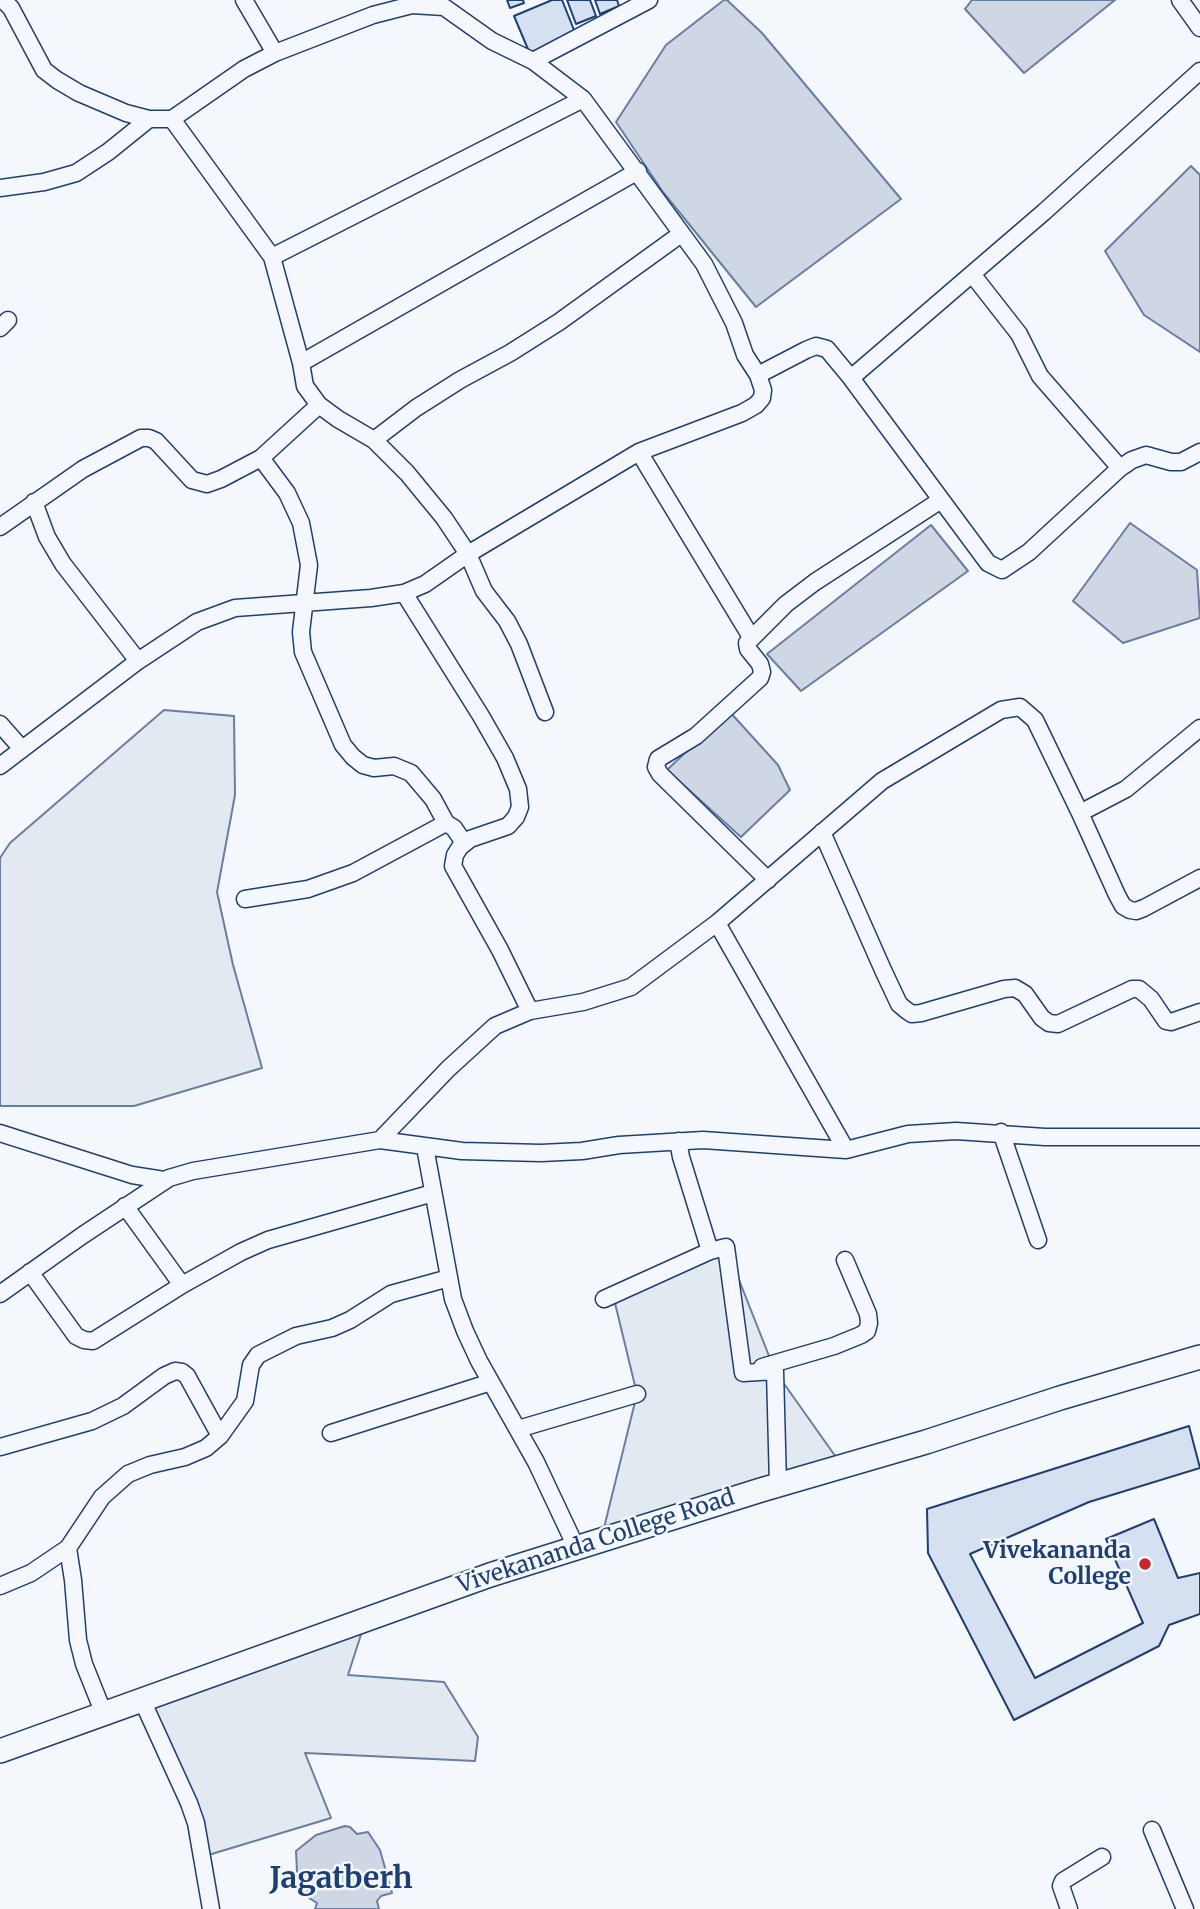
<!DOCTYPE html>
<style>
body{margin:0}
canvas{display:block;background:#f4f7fb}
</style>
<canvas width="1200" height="1909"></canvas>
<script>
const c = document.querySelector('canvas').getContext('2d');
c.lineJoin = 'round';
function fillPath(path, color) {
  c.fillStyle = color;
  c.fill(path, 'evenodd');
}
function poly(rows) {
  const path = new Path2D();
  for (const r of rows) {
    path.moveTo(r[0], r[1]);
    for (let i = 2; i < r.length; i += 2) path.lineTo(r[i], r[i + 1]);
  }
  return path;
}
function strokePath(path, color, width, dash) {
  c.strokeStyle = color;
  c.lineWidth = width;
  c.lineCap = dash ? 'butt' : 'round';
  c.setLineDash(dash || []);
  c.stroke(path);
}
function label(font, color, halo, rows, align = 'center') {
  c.font = font + ' Merriweather,serif';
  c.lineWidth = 5;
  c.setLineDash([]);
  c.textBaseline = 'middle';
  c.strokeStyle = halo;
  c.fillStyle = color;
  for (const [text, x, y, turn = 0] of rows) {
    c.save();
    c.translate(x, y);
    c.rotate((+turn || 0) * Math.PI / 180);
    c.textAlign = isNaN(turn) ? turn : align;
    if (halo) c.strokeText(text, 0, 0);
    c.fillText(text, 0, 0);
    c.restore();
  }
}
const green = poly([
 [164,710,234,716,235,795,217,892,233,965,262,1068,134,1106,0,1106,0,858,10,843,164,710],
 [726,1247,775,1371,843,1467,601,1540,637,1394,614,1299,726,1247],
 [366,1619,348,1675,444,1682,478,1737,475,1761,305,1753,331,1818,205,1856,147,1703,366,1619]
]);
fillPath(green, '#e3e9f0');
strokePath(green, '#687fa3', 2);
const water = poly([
 [724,0,727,0,762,33,901,199,756,307,663,192,616,122,666,45,724,0],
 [972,0,1115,0,1024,73,965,9,972,0],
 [1191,166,1200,175,1200,352,1144,315,1105,251,1191,166],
 [1130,523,1197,570,1200,618,1123,643,1073,601,1130,523],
 [931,525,968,571,801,691,767,654,931,525],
 [729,711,778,765,790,790,741,837,667,770,729,711],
 [345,1826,350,1827,357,1834,368,1832,380,1850,392,1893,381,1896,377,1901,379,1909,315,1909,317,1903,306,1896,308,1886,299,1878,297,1872,296,1851,316,1835,345,1826]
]);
fillPath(water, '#cfd7e4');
strokePath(water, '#687fa3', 2);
const building = poly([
 [507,0,523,0,524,3,510,8,507,0],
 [552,0,562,0,576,35,530,54,514,16,552,0],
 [567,0,590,0,596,16,576,24,567,0],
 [595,0,617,0,619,6,600,14,595,0],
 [1189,1426,1200,1468,1089,1502,970,1554,1035,1678,1143,1623,1106,1539,1154,1519,1178,1578,1200,1573,1200,1614,1169,1625,1159,1646,1014,1720,928,1553,927,1509,1189,1426]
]);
fillPath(building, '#d5e0f0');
strokePath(building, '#1d3f73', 2);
const street = poly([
 [3,0,11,8,44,70,57,80,79,93,126,113,149,119,172,119],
 [244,0,275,53],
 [1180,0,1200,28],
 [533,61,583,99],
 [0,188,44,182,76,173,108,152,149,119],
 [972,274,1019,334,1040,376,1120,468],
 [0,328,8,320],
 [301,363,638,171],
 [758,375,806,350,816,346,827,349,851,378,988,563,1002,570,1029,552,1120,468,1132,460,1146,455,1171,462,1181,462,1200,452],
 [851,378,1044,212,1200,71],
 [374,440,416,408,460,380,510,353,559,322,681,234],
 [639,452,751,637],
 [261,458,287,493,301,523,309,565,301,632,303,652,343,745,353,757,363,765,374,768,394,766,411,773,433,799,446,823],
 [34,502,47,537,63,564,138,661],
 [0,527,83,469,141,438,149,438,156,441,192,480,207,484,221,479,261,458,319,405],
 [404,593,481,716,505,758,518,789,520,807,516,817,508,826,470,839,460,847,455,855,453,866,500,950,530,1011],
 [545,712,519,644,507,621,484,591,468,554,444,518,407,473,374,440,338,419,319,405,305,386,301,363,272,257,172,119,244,69,275,53,373,15,412,5,444,7,492,41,533,61,649,0],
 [0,724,22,749],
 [0,766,138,661,197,622,235,608,371,598,404,593,425,584,468,554,639,452,742,413,756,405,762,398,763,390,758,375,745,355,734,323,704,264,583,99,272,257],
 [1080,813,1117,895,1123,906,1130,910,1136,911,1144,908,1200,878],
 [822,832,883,970,899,1004,906,1010,912,1014,921,1013,1004,989,1015,988,1025,994,1042,1018,1049,1023,1058,1024,1132,989,1139,989,1151,999,1166,1021,1171,1022,1200,1012],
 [768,880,660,774,656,767,658,759,696,736,760,678,762,672,760,664,748,649,747,643,786,604,815,582,941,500],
 [245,899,308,889,353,873,446,823,454,828,464,843],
 [717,923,846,1150],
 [1001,1132,1038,1240],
 [0,1133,132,1175,164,1180],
 [380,1140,448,1069,495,1026,530,1011,583,1002,631,987,717,923,882,781,1001,710,1020,707,1035,720,1080,813,1126,789,1200,728],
 [678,1141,681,1157,710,1251,726,1247,743,1373,775,1371,778,1485],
 [425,1147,453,1299,465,1331,479,1361,536,1462,576,1547],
 [125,1206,182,1285],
 [30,1272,76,1336,84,1340,93,1341,182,1285,241,1252,268,1240,433,1193],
 [0,1294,83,1235,169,1178,193,1171,380,1140,462,1151,541,1153,582,1151,619,1145,703,1140,846,1150,908,1134,956,1131,1045,1137,1200,1137],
 [604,1299,710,1251],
 [762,1367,834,1346,861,1335,867,1331,869,1323,868,1314,845,1260],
 [518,1429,637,1394],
 [331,1433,491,1382],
 [0,1447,92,1421,123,1406,164,1376,175,1371,182,1372,187,1376,220,1436],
 [68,1548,73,1580,78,1640,84,1664,104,1714],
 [0,1586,31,1573,68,1548,102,1497,128,1474,150,1465,185,1457,206,1448,220,1436,245,1401,251,1365,258,1355,296,1336,332,1328,350,1320,391,1294,449,1278],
 [142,1700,189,1803,196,1823,211,1909],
 [1152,1830,1185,1909],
 [1069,1909,1061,1886,1063,1881,1102,1857]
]);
const secondary = poly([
 [0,1751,490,1575,761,1490,926,1442,1060,1398,1200,1357]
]);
strokePath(street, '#1d3f73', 19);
strokePath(secondary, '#1d3f73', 26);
strokePath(street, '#f4f7fb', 16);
strokePath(secondary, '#f4f7fb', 23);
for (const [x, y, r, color] of [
 [1145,1564,7,"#c62828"]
]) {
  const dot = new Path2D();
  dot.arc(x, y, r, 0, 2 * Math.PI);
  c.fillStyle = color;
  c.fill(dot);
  strokePath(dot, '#f4f7fb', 2.5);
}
label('23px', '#1d3f73', '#f4f7fb', [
 ["Vivekananda College Road",596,1542,-18]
]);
label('bold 23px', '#1d3f73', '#f4f7fb', [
 ["Vivekananda",1131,1551],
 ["College",1131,1577]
], 'right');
label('bold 30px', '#1d3f73', '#f4f7fb', [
 ["Jagatberh",341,1880]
]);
</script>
